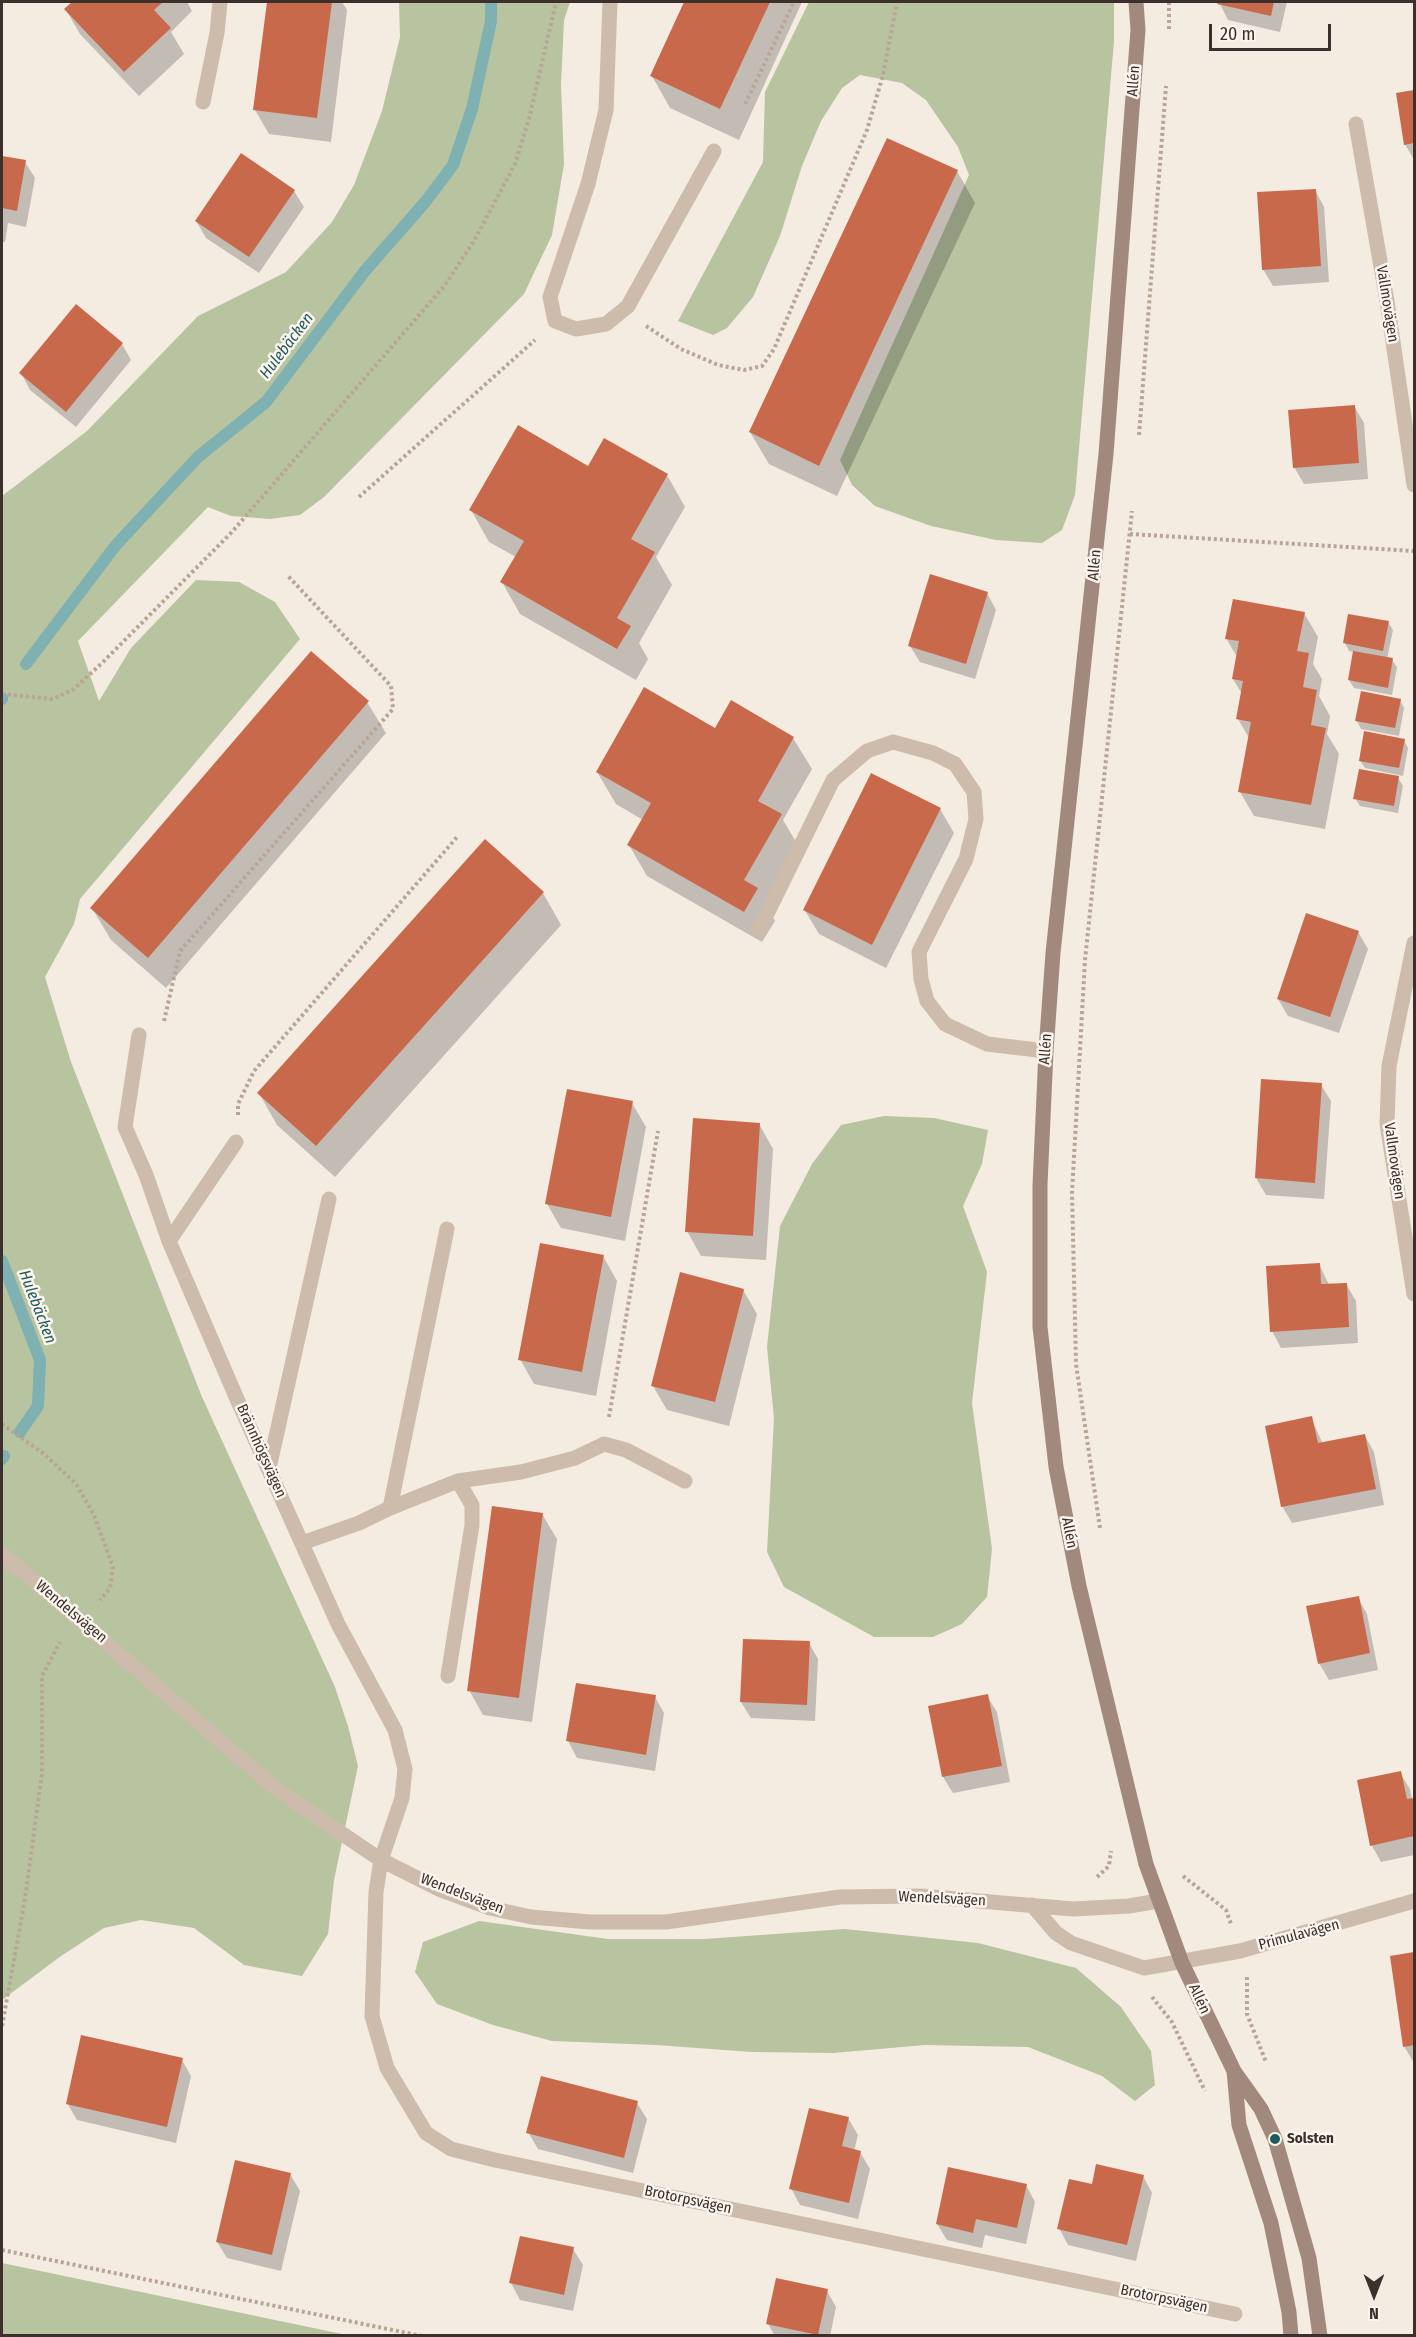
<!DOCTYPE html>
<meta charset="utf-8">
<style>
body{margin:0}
#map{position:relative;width:1416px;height:2337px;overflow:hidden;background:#f4ebe1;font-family:"Fira Sans Condensed",sans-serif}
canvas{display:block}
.frame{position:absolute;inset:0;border:3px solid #3b302b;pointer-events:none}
.north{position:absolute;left:1344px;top:2265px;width:60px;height:60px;-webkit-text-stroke:4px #fbf5ee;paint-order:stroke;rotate:180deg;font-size:16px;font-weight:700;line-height:24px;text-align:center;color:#3b302b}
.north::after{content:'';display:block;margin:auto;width:21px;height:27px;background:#3b302b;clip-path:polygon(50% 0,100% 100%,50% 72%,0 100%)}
.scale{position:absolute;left:1209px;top:24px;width:122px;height:27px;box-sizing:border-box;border:3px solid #3b302b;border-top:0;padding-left:8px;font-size:18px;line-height:21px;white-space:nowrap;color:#3b302b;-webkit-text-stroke:4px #fbf5ee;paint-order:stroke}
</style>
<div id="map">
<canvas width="1416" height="2337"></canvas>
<div class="frame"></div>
<div class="north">N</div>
<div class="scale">20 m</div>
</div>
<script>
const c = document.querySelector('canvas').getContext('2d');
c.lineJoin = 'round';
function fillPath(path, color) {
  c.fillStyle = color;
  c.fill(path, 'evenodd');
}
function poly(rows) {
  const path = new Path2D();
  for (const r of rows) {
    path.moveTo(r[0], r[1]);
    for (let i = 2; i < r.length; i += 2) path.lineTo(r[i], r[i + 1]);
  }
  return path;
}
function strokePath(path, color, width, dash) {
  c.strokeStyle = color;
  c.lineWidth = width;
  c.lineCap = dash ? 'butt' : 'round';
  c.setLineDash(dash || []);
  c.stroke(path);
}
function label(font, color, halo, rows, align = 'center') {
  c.font = font + ' "Fira Sans Condensed",sans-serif';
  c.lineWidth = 5;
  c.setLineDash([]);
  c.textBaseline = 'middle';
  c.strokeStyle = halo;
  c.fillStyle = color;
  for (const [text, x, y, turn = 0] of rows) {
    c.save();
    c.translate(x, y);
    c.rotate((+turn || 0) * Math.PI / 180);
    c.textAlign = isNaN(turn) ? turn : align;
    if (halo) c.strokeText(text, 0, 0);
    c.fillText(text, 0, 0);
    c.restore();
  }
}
fillPath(poly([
 [399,2,570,2,564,20,561,84,564,164,552,235,524,294,324,497,300,515,270,519,231,516,208,507,78,641,99,701,131,648,196,580,239,582,275,602,300,639,80,899,74,924,45,977,71,1062,202,1397,335,1687,348,1726,358,1766,334,1880,328,1934,302,1976,244,1965,194,1928,141,1920,104,1928,61,1956,2,2000,2,496,87,431,198,316,286,272,332,222,354,185,382,111,400,37],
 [809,2,1114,2,1114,41,1075,495,1062,530,1042,543,996,540,931,526,875,506,852,485,840,460,969,175,958,147,926,100,902,83,860,75,842,88,821,121,802,166,780,236,753,297,727,328,713,335,678,321,763,162,765,92],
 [884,1116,934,1118,988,1130,982,1164,963,1206,987,1272,972,1403,992,1549,987,1597,962,1624,933,1637,874,1637,784,1587,767,1552,774,1418,767,1347,780,1226,812,1164,841,1125],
 [479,1921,608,1939,705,1939,845,1929,978,1943,1076,1968,1121,2007,1151,2051,1155,2085,1135,2101,1102,2076,1028,2047,925,2045,833,2053,752,2052,656,2045,552,2041,493,2025,437,2004,415,1972,423,1942],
 [2,2263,347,2335,2,2335]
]), '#b8c4a0');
fillPath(poly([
 [75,2,187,2,192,11,171,32,184,54,139,96,80,34,66,10],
 [268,2,342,2,347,10,331,142,269,134,255,110],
 [686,2,802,2,739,140,670,108,652,76],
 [1219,2,1287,2,1280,32,1228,20],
 [1414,91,1414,160,1405,144,1398,94],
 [2,157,25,162,35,178,26,227,8,223,5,242,2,242],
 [957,171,975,203,837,496,769,464,750,432],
 [1315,190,1324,207,1329,282,1273,286,1263,269],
 [294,191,304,207,259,273,206,238,196,221],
 [122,344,131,360,76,427,30,390,21,373],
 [1354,406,1364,423,1368,479,1304,484,1294,467],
 [589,468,667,475,685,507,656,557,672,585,639,643,648,659,636,680,520,614,502,582,516,557,489,542,471,510],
 [987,593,996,610,975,679,920,662,910,646],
 [1304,613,1318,637,1313,664,1322,679,1319,696,1330,716,1327,734,1339,754,1325,829,1254,816,1240,792,1249,738,1238,719,1242,694,1233,679,1237,657,1226,638],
 [1388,622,1393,630,1387,659,1392,660,1397,667,1392,695,1354,688,1349,680,1354,652,1349,651,1345,643],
 [1400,700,1404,708,1399,736,1361,729,1357,721],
 [367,702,386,733,166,988,111,940,92,908],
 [715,730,793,738,812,769,783,820,799,847,766,905,775,921,762,942,647,876,629,845,643,820,616,804,597,772],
 [1404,740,1408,748,1403,776,1365,768,1360,761],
 [1398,778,1403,786,1398,813,1360,806,1355,798],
 [940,809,954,833,886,968,819,934,804,909],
 [543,893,561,925,335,1177,277,1125,259,1093],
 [1358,932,1368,949,1339,1033,1288,1016,1278,999],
 [1263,1081,1321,1085,1331,1101,1324,1199,1266,1195,1256,1178],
 [632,1103,646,1127,625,1241,561,1228,547,1204],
 [759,1124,773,1149,766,1260,701,1256,687,1231],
 [603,1256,617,1281,596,1396,534,1384,520,1359],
 [1319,1264,1329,1285,1346,1284,1356,1301,1358,1343,1281,1348,1272,1331],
 [743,1290,757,1314,729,1426,667,1410,653,1386],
 [1311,1418,1323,1444,1365,1436,1374,1452,1384,1505,1292,1523,1282,1506],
 [542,1514,557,1539,532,1722,483,1715,469,1690],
 [1358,1598,1367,1614,1378,1670,1329,1680,1319,1663],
 [809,1643,818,1659,815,1721,751,1718,741,1702],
 [987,1696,997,1712,1010,1782,953,1793,943,1777],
 [655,1697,664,1713,655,1771,577,1758,568,1741],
 [1400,1773,1410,1789,1412,1800,1414,1799,1414,1855,1381,1862,1372,1846],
 [1414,1954,1414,2063,1404,2046,1391,1957],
 [182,2060,191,2076,176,2143,77,2120,67,2103],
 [637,2103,647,2119,633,2173,538,2149,528,2132],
 [848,2118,858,2135,854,2151,860,2152,870,2169,858,2219,800,2205,791,2188],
 [290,2174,300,2191,281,2271,227,2258,217,2242],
 [1143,2176,1152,2193,1136,2261,1068,2245,1059,2228,1093,2186],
 [1026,2185,1035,2202,1026,2244,985,2235,982,2248,947,2240,937,2224],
 [573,2249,583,2265,573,2311,520,2300,511,2283],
 [827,2291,836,2307,830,2336,775,2336,768,2324]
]), '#0003');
strokePath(poly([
 [26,664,116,545,198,457,266,402,364,272,426,201,453,165,472,109,491,21,491,2],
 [2,699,2,698],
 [2,1261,40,1360,38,1406,20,1432],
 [2,1459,4,1456]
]), '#7fb0b2', 12);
fillPath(poly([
 [72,2,163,2,154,10,171,28,124,72,64,9],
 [267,2,332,2,317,118,253,110],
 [684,2,770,2,720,109,650,76],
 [1218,2,1274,2,1271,16,1217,4],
 [1414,90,1414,143,1404,145,1396,93],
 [887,138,958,170,819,466,749,432],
 [241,153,295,190,249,257,195,221],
 [2,156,26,160,17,211,2,208],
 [1316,189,1321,266,1262,270,1257,192],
 [76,304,123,343,66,412,19,373],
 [1355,405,1359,463,1293,468,1288,410],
 [518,425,588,466,604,438,668,474,631,539,655,552,617,618,631,626,617,649,500,582,524,541,469,510],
 [930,574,988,592,966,664,908,646],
 [1233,599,1305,612,1297,651,1309,653,1303,687,1317,690,1311,725,1326,728,1311,805,1238,792,1251,722,1236,719,1243,681,1232,679,1239,641,1225,639],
 [1348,614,1389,621,1383,651,1343,643],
 [311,651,369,701,148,958,90,908],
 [1353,651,1393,658,1388,688,1348,680],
 [644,687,715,728,731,700,794,737,758,801,782,814,744,880,758,888,744,912,627,845,651,803,596,772],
 [1361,691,1401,699,1395,728,1355,721],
 [1364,731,1405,739,1399,768,1359,761],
 [1359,769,1399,776,1394,806,1353,799],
 [871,773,941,808,872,945,803,910],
 [485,839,544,892,316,1146,257,1093],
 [1306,913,1359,931,1330,1017,1277,999],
 [1261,1079,1322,1083,1315,1183,1255,1178],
 [567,1089,633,1101,611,1217,545,1204],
 [693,1118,760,1123,753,1236,685,1232],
 [540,1243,604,1255,582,1372,518,1360],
 [1320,1263,1321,1284,1347,1283,1349,1327,1270,1332,1266,1266],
 [680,1272,744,1289,715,1402,651,1386],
 [1312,1416,1318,1443,1365,1434,1376,1489,1281,1507,1265,1426],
 [492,1506,543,1513,519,1698,467,1691],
 [1359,1596,1370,1653,1318,1664,1306,1606],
 [743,1639,810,1641,807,1705,740,1702],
 [576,1683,656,1695,646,1755,566,1741],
 [988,1694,1002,1766,942,1777,928,1706],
 [1401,1771,1407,1799,1414,1798,1414,1836,1370,1846,1357,1780],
 [1414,1952,1414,2045,1403,2047,1390,1956],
 [81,2035,183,2058,167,2127,66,2104],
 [541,2076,638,2101,624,2158,526,2133],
 [809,2108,849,2117,842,2146,861,2151,849,2203,789,2189],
 [235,2160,291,2173,272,2255,216,2242],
 [1096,2164,1144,2175,1127,2245,1057,2229,1069,2179,1092,2184],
 [948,2167,1027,2184,1017,2228,976,2219,973,2233,936,2224],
 [520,2236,574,2247,564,2295,509,2283],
 [776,2278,828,2289,818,2335,766,2324]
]), '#c8694b');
strokePath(poly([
 [1169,2,1169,31],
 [745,104,794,2],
 [646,326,681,349,718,365,744,370,762,366,774,349,867,130,883,75,897,2],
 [1139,435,1166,86],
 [359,497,535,340],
 [1130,534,1414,551],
 [2,694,53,699,74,689,103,662,232,532,445,285,474,241,515,164,529,119,556,2],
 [164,1021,180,951,393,709,391,686,288,576],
 [238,1115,238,1104,254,1071,458,836],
 [609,1417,658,1131],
 [2,1424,44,1454,76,1484,94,1515,113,1567,110,1588,100,1600],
 [1100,1528,1076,1364,1072,1193,1085,960,1132,511],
 [1183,1876,1226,1910,1231,1924],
 [1097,1877,1109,1866,1111,1851],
 [1247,1977,1247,2014,1266,2062],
 [1152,1997,1172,2022,1205,2091],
 [2,2026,25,1899,42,1773,42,1676,60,1642],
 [2,2250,422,2336]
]), '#b9a596', 4, [3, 3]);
strokePath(poly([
 [610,2,606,110,588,184,550,297,555,321,576,329,606,324,628,306,714,151],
 [203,102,217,33,220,2],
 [759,930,833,780,867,751,893,742,933,753,955,764,974,792,976,819,966,859,919,952,921,979,927,1001,945,1024,987,1044,1046,1051],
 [169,1241,236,1142],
 [269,1468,329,1199],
 [390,1508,458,1481,521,1472,575,1458,604,1444,626,1450,685,1481],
 [302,1543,359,1523,390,1508,447,1229],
 [448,1676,472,1525,472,1505,458,1481]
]), '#cdbbac', 15);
strokePath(poly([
 [1356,124,1387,301,1414,485],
 [1414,943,1389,1066,1387,1124,1414,1294],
 [139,1035,125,1127,146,1175,169,1241,237,1399,338,1624,395,1730,405,1769,402,1798,381,1860,376,1892,372,2016,387,2068,426,2133,451,2149,495,2160,1235,2314],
 [2,1554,276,1789,381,1860,441,1890,490,1908,531,1917,590,1922,666,1922,840,1897,921,1896,1073,1909,1129,1906,1158,1901],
 [1032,1905,1056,1933,1071,1943,1144,1968,1240,1951,1414,1901]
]), '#cdbbac', 15);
strokePath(poly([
 [1136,2,1138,30,1106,454,1053,953,1046,1051,1040,1185,1040,1327,1056,1467,1079,1586,1146,1864,1182,1963,1234,2071,1261,2109,1275,2139,1309,2258,1320,2336],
 [1234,2071,1239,2125,1271,2223,1289,2312,1291,2336]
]), '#a18a7d', 15);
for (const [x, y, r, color] of [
 [1275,2139,6,"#1f5a5e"]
]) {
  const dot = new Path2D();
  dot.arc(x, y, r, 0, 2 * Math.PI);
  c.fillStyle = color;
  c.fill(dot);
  strokePath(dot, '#fbf5ee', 2);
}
label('15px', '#3b302b', '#fbf5ee', [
 ["Allén",1134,81,-86],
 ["Vallmovägen",1387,304,81],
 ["Allén",1095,565,-85],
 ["Allén",1046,1049,-86],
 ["Vallmovägen",1394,1161,82],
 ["Brännhögsvägen",261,1451,66],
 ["Allén",1069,1533,79],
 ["Wendelsvägen",71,1612,40],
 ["Wendelsvägen",462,1894,21],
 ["Wendelsvägen",942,1899,3],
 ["Primulavägen",1299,1935,-15],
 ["Allén",1199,1999,65],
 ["Brotorpsvägen",688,2200,12],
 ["Brotorpsvägen",1164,2299,12]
]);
label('bold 15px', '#3b302b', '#fbf5ee', [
 ["Solsten",1287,2139]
], 'left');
label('italic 16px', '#1f5a5e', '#fbf5ee', [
 ["Hulebäcken",287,346,-53],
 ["Hulebäcken",37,1307,69]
]);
</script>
